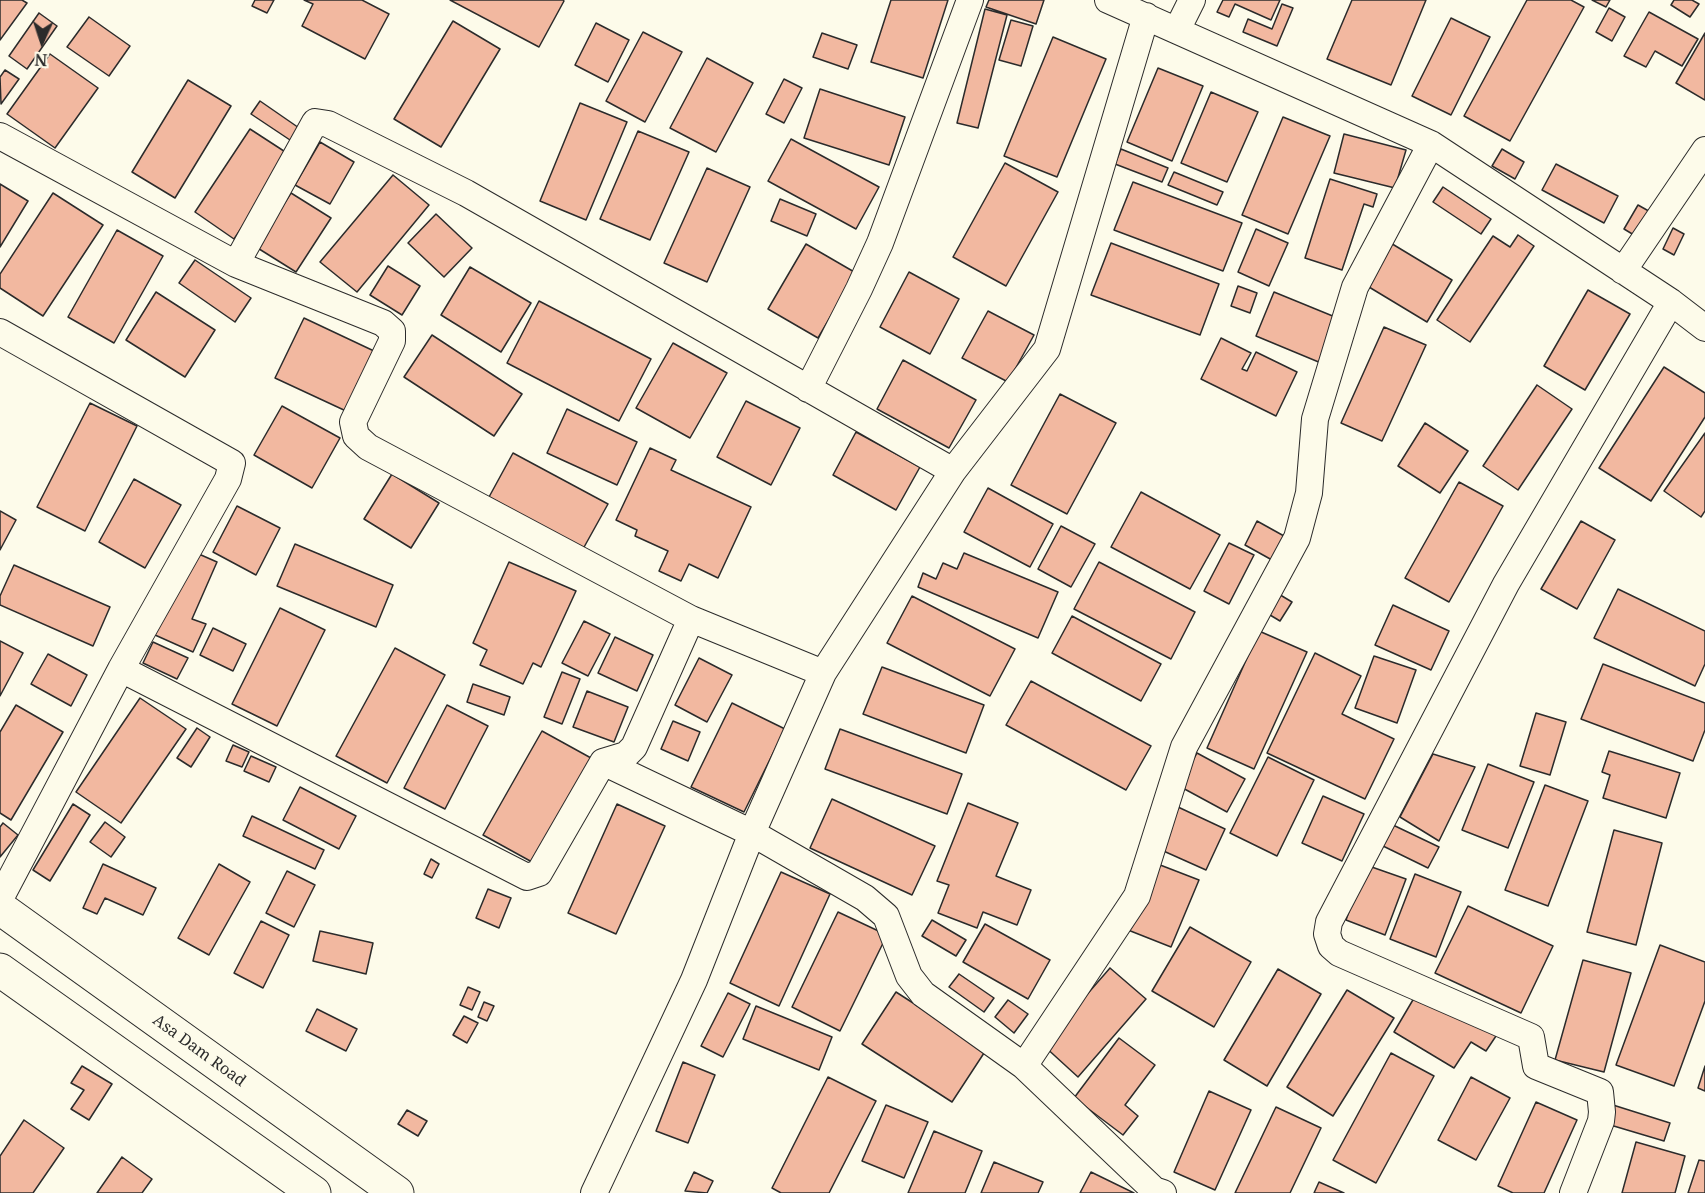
<!DOCTYPE html>
<style>
body{margin:0}
#map{position:relative;width:1705px;height:1193px;overflow:hidden;background:#fdfbea;font-family:"Noto Serif",serif}
canvas{display:block}
.north{position:absolute;left:12px;top:12px;width:60px;height:60px;-webkit-text-stroke:4px #fdfbea;paint-order:stroke;rotate:183deg;font-size:16px;font-weight:700;line-height:24px;text-align:center;color:#2b2b2b}
.north::after{content:'';display:block;margin:auto;width:21px;height:27px;background:#2b2b2b;clip-path:polygon(50% 0,100% 100%,50% 72%,0 100%)}
</style>
<div id="map">
<canvas width="1705" height="1193"></canvas>
<div class="north">N</div>
</div>
<script>
const c = document.querySelector('canvas').getContext('2d');
c.lineJoin = 'round';
function fillPath(path, color) {
  c.fillStyle = color;
  c.fill(path, 'evenodd');
}
function poly(rows) {
  const path = new Path2D();
  for (const r of rows) {
    path.moveTo(r[0], r[1]);
    for (let i = 2; i < r.length; i += 2) path.lineTo(r[i], r[i + 1]);
  }
  return path;
}
function strokePath(path, color, width, dash) {
  c.strokeStyle = color;
  c.lineWidth = width;
  c.lineCap = dash ? 'butt' : 'round';
  c.setLineDash(dash || []);
  c.stroke(path);
}
function label(font, color, halo, rows, align = 'center') {
  c.font = font + ' "Noto Serif",serif';
  c.lineWidth = 4.5;
  c.setLineDash([]);
  c.textBaseline = 'middle';
  c.strokeStyle = halo;
  c.fillStyle = color;
  for (const [text, x, y, turn = 0] of rows) {
    c.save();
    c.translate(x, y);
    c.rotate((+turn || 0) * Math.PI / 180);
    c.textAlign = isNaN(turn) ? turn : align;
    if (halo) c.strokeText(text, 0, 0);
    c.fillText(text, 0, 0);
    c.restore();
  }
}
const building = poly([
 [0,0,22,0,27,3,0,40,0,0],
 [255,0,274,0,267,13,252,6,255,0],
 [304,0,362,0,389,14,365,59,302,26,313,4,304,0],
 [450,0,563,0,564,1,539,47,450,0],
 [891,0,948,0,923,78,871,62,891,0],
 [989,0,1044,0,1036,24,986,7,989,0],
 [1223,0,1280,0,1271,20,1235,4,1229,17,1217,12,1223,0],
 [1352,0,1426,0,1391,85,1327,59,1352,0],
 [1527,0,1571,0,1584,7,1510,141,1464,116,1527,0],
 [1592,0,1610,0,1606,7,1592,0],
 [1674,0,1692,0,1699,4,1690,17,1671,5,1674,0],
 [1282,4,1293,8,1277,46,1243,32,1248,19,1272,29,1282,4],
 [1609,8,1625,17,1612,41,1596,32,1609,8],
 [985,9,1007,15,978,128,957,123,985,9],
 [1649,12,1698,39,1682,66,1655,51,1646,67,1624,56,1649,12],
 [39,13,57,26,27,69,9,56,39,13],
 [89,17,130,46,109,76,67,47,89,17],
 [1451,18,1490,37,1451,115,1412,96,1451,18],
 [1011,20,1033,26,1021,66,999,60,1011,20],
 [453,21,500,49,441,147,394,119,453,21],
 [596,23,629,40,608,82,575,65,596,23],
 [643,32,682,52,645,122,606,101,643,32],
 [822,33,857,45,848,69,813,57,822,33],
 [1705,33,1705,100,1676,83,1705,33],
 [1053,37,1106,59,1057,177,1004,156,1053,37],
 [50,54,98,88,55,148,7,114,50,54],
 [707,58,753,83,716,152,670,128,707,58],
 [1158,68,1203,86,1172,161,1127,142,1158,68],
 [5,70,19,79,1,104,0,77,5,70],
 [784,79,802,88,784,123,766,114,784,79],
 [188,80,231,106,175,198,132,172,188,80],
 [820,89,905,117,889,165,804,138,820,89],
 [1211,92,1258,112,1227,182,1181,163,1211,92],
 [260,101,302,130,293,142,251,114,260,101],
 [580,103,627,122,586,220,540,201,580,103],
 [1283,117,1330,136,1288,234,1242,215,1283,117],
 [250,129,290,155,234,239,195,212,250,129],
 [638,131,689,152,650,240,600,219,638,131],
 [1344,134,1406,150,1395,188,1334,173,1344,134],
 [791,139,879,187,856,229,768,181,791,139],
 [320,142,354,162,330,204,295,185,320,142],
 [1121,149,1168,168,1162,182,1115,164,1121,149],
 [1502,149,1524,162,1515,179,1492,166,1502,149],
 [1005,163,1058,192,1006,286,953,257,1005,163],
 [1556,164,1618,196,1604,223,1542,190,1556,164],
 [707,168,750,187,707,282,664,263,707,168],
 [1174,172,1223,192,1217,205,1168,185,1174,172],
 [393,175,429,205,357,292,320,262,393,175],
 [1330,179,1377,194,1373,207,1364,204,1342,270,1305,258,1330,179],
 [1133,182,1242,223,1223,271,1114,230,1133,182],
 [0,184,28,201,0,247,0,184],
 [1443,187,1491,219,1481,234,1433,202,1443,187],
 [53,193,103,225,43,316,0,288,0,274,53,193],
 [291,193,331,218,296,272,256,247,291,193],
 [780,199,816,214,807,236,771,221,780,199],
 [1638,205,1654,214,1639,238,1624,229,1638,205],
 [436,214,472,248,444,277,408,243,436,214],
 [1673,228,1684,234,1674,255,1663,249,1673,228],
 [1256,229,1288,243,1269,286,1238,272,1256,229],
 [117,230,163,256,114,343,68,317,117,230],
 [1518,235,1534,246,1470,342,1437,320,1493,236,1510,247,1518,235],
 [1389,242,1452,280,1427,322,1364,284,1389,242],
 [1111,243,1219,284,1200,335,1091,295,1111,243],
 [806,244,856,273,818,338,768,309,806,244],
 [195,260,251,298,235,322,179,283,195,260],
 [388,266,420,286,402,315,370,295,388,266],
 [470,267,531,303,501,352,441,315,470,267],
 [909,272,959,299,930,354,880,327,909,272],
 [1238,286,1257,293,1250,313,1231,306,1238,286],
 [1588,290,1630,314,1585,390,1544,366,1588,290],
 [156,292,215,330,185,377,126,340,156,292],
 [1274,292,1340,319,1321,363,1256,336,1274,292],
 [539,301,651,359,619,421,507,363,539,301],
 [988,311,1034,335,1008,382,962,358,988,311],
 [304,318,374,351,346,411,275,378,304,318],
 [1384,327,1426,345,1382,441,1341,423,1384,327],
 [432,335,522,394,494,436,404,377,432,335],
 [1221,338,1251,353,1242,369,1247,371,1256,352,1297,372,1276,416,1201,379,1221,338],
 [673,343,727,373,690,438,636,408,673,343],
 [903,360,976,400,949,448,877,409,903,360],
 [1664,367,1705,393,1705,417,1651,501,1599,468,1664,367],
 [1537,385,1572,409,1518,490,1483,466,1537,385],
 [1060,394,1116,423,1067,514,1011,485,1060,394],
 [746,401,800,428,771,485,717,457,746,401],
 [90,403,137,426,85,531,37,507,90,403],
 [282,406,340,438,312,488,254,455,282,406],
 [567,409,637,442,617,485,547,453,567,409],
 [1425,423,1468,451,1440,493,1398,466,1425,423],
 [856,432,920,467,896,510,833,475,856,432],
 [1705,433,1705,511,1701,517,1664,491,1705,433],
 [650,448,676,460,671,470,751,507,718,578,689,564,681,581,659,571,668,551,635,536,637,530,616,520,650,448],
 [513,453,608,504,583,549,489,497,513,453],
 [392,474,439,503,411,548,364,519,392,474],
 [134,479,181,505,145,568,99,542,134,479],
 [1459,482,1503,506,1449,602,1405,578,1459,482],
 [988,488,1053,524,1030,567,964,532,988,488],
 [1141,492,1220,535,1190,589,1111,547,1141,492],
 [237,506,280,528,256,575,213,552,237,506],
 [0,511,16,520,0,550,0,511],
 [1257,521,1284,536,1272,560,1245,545,1257,521],
 [1581,521,1615,540,1577,609,1541,589,1581,521],
 [1061,526,1095,544,1071,587,1038,569,1061,526],
 [1229,543,1254,555,1229,604,1204,591,1229,543],
 [295,544,393,585,376,627,277,586,295,544],
 [192,551,217,562,192,619,206,624,193,652,155,635,192,551],
 [964,553,1058,592,1038,638,918,587,923,573,936,579,943,563,957,569,964,553],
 [509,562,576,591,541,667,533,663,523,684,480,665,487,650,473,643,509,562],
 [1099,562,1195,612,1171,659,1074,609,1099,562],
 [14,565,110,607,93,646,0,605,0,596,14,565],
 [1618,589,1705,631,1705,664,1695,686,1594,638,1618,589],
 [1277,593,1292,602,1280,621,1265,612,1277,593],
 [912,596,1015,649,990,696,887,643,912,596],
 [1393,605,1449,631,1431,670,1375,645,1393,605],
 [280,608,325,630,277,726,232,704,280,608],
 [1072,616,1161,664,1141,701,1052,653,1072,616],
 [584,621,610,634,588,676,562,663,584,621],
 [213,628,246,644,233,671,200,655,213,628],
 [1259,631,1307,652,1254,769,1207,748,1259,631],
 [615,637,653,655,637,691,598,673,615,637],
 [0,641,23,653,0,696,0,641],
 [153,642,188,658,177,679,143,663,153,642],
 [395,648,445,675,387,783,336,756,395,648],
 [1315,653,1361,676,1342,714,1394,739,1365,799,1267,753,1315,653],
 [48,654,87,675,71,706,31,684,48,654],
 [1374,656,1416,670,1397,723,1355,708,1374,656],
 [699,658,732,675,707,722,675,705,699,658],
 [1603,664,1705,703,1705,730,1693,761,1581,719,1603,664],
 [882,667,984,705,966,753,863,714,882,667],
 [562,672,580,679,562,724,544,717,562,672],
 [1031,681,1151,746,1126,790,1006,725,1031,681],
 [473,684,510,697,504,715,467,702,473,684],
 [587,691,628,707,614,742,573,727,587,691],
 [140,698,186,729,121,823,76,792,140,698],
 [732,703,785,729,744,812,691,787,732,703],
 [16,705,63,732,11,820,0,813,0,732,16,705],
 [447,705,488,726,445,809,404,788,447,705],
 [1536,713,1566,722,1550,775,1520,766,1536,713],
 [673,721,700,732,688,761,661,749,673,721],
 [197,728,210,737,191,767,177,758,197,728],
 [840,729,962,774,947,814,825,769,840,729],
 [542,731,591,758,532,862,483,835,542,731],
 [233,745,249,752,242,767,226,761,233,745],
 [1609,751,1680,773,1666,818,1603,798,1610,775,1602,772,1609,751],
 [1197,753,1245,779,1227,812,1179,786,1197,753],
 [1433,754,1475,767,1439,841,1400,817,1433,754],
 [251,756,276,767,269,782,244,771,251,756],
 [1268,757,1314,780,1277,856,1230,833,1268,757],
 [1488,764,1534,782,1508,848,1462,830,1488,764],
 [1545,785,1588,801,1548,906,1505,890,1545,785],
 [300,787,356,816,339,849,283,820,300,787],
 [1323,796,1364,814,1342,861,1302,843,1323,796],
 [832,799,935,846,912,895,810,848,832,799],
 [968,803,1018,823,996,876,1031,890,1017,925,983,912,977,928,938,913,949,885,937,881,968,803],
 [73,804,90,815,50,881,33,870,73,804],
 [617,804,665,826,616,934,568,913,617,804],
 [1178,807,1225,829,1206,870,1159,849,1178,807],
 [252,816,324,850,315,869,243,836,252,816],
 [105,822,125,837,111,857,90,842,105,822],
 [3,823,18,835,0,857,0,827,3,823],
 [1393,825,1439,847,1428,868,1383,846,1393,825],
 [1614,830,1662,843,1636,945,1587,932,1614,830],
 [431,859,439,864,432,878,424,874,431,859],
 [1155,863,1199,880,1171,947,1128,930,1155,863],
 [103,864,156,888,143,915,105,898,97,914,83,908,103,864],
 [219,864,250,882,209,955,178,938,219,864],
 [1366,865,1406,879,1385,935,1346,920,1366,865],
 [287,871,315,885,294,927,266,913,287,871],
 [781,872,830,894,779,1006,730,983,781,872],
 [1415,874,1461,892,1436,957,1390,939,1415,874],
 [488,889,511,898,499,928,476,918,488,889],
 [1468,906,1553,946,1521,1013,1435,973,1468,906],
 [838,912,887,935,840,1031,792,1007,838,912],
 [932,920,966,940,956,956,922,936,932,920],
 [261,921,289,935,263,988,234,973,261,921],
 [985,924,1050,960,1028,999,963,962,985,924],
 [1190,927,1251,962,1214,1027,1152,991,1190,927],
 [320,931,373,943,366,974,313,961,320,931],
 [1660,945,1705,962,1705,1001,1674,1086,1616,1065,1660,945],
 [1583,960,1631,973,1604,1072,1555,1060,1583,960],
 [1110,968,1146,999,1078,1077,1043,1045,1110,968],
 [1278,969,1321,994,1267,1086,1224,1060,1278,969],
 [959,974,994,998,984,1012,949,987,959,974],
 [468,987,480,992,472,1010,460,1005,468,987],
 [1347,990,1394,1018,1333,1116,1287,1087,1347,990],
 [896,992,986,1050,952,1102,862,1044,896,992],
 [728,993,750,1004,723,1057,701,1046,728,993],
 [1417,993,1498,1033,1486,1051,1471,1042,1454,1068,1394,1032,1417,993],
 [1008,1000,1028,1014,1014,1033,995,1017,1008,1000],
 [484,1002,494,1006,487,1021,478,1017,484,1002],
 [756,1006,832,1037,819,1070,743,1039,756,1006],
 [317,1009,357,1029,346,1051,306,1031,317,1009],
 [464,1016,478,1023,467,1043,453,1035,464,1016],
 [1119,1038,1155,1065,1125,1105,1138,1116,1123,1135,1074,1098,1119,1038],
 [1391,1053,1434,1076,1376,1183,1333,1160,1391,1053],
 [683,1062,715,1075,688,1143,656,1131,683,1062],
 [82,1066,112,1084,89,1120,71,1109,84,1090,71,1083,82,1066],
 [1705,1066,1705,1091,1698,1088,1705,1066],
 [828,1077,876,1101,829,1193,781,1193,772,1188,828,1077],
 [1471,1077,1510,1098,1476,1160,1438,1140,1471,1077],
 [1209,1091,1251,1110,1215,1190,1174,1172,1209,1091],
 [1536,1102,1577,1120,1544,1193,1513,1193,1498,1186,1536,1102],
 [886,1105,928,1122,904,1178,862,1161,886,1105],
 [1613,1105,1670,1123,1664,1141,1607,1124,1613,1105],
 [1276,1107,1321,1128,1290,1193,1235,1193,1276,1107],
 [407,1110,427,1121,418,1136,398,1124,407,1110],
 [24,1120,64,1148,33,1193,0,1193,0,1156,24,1120],
 [934,1131,982,1151,965,1193,908,1193,934,1131],
 [1636,1142,1685,1156,1675,1193,1622,1193,1636,1142],
 [122,1157,152,1179,142,1193,97,1193,122,1157],
 [1699,1160,1705,1161,1705,1193,1688,1193,1699,1160],
 [994,1162,1043,1182,1038,1193,981,1193,994,1162],
 [694,1172,713,1181,707,1193,685,1191,694,1172],
 [1091,1172,1134,1193,1080,1193,1091,1172],
 [1319,1182,1344,1193,1314,1193,1319,1182]
]);
fillPath(building, '#f2b8a0');
strokePath(building, '#2b2b2b', 1.5);
const minor = poly([
 [1108,0,1431,144,1671,302,1705,328],
 [1177,30,1192,0],
 [0,136,236,264,383,323,392,331,392,341,353,422,356,436,368,447,691,619,823,673],
 [236,264,315,122,328,124,466,193,953,471],
 [1623,271,1705,150],
 [0,332,232,463,228,479,121,669,0,899],
 [808,389,859,289,880,243,970,0],
 [121,669,527,877,539,873,603,762,626,755,634,747,691,619],
 [603,762,752,833,865,898,886,916,909,976,923,994,1024,1066,1154,1190,1163,1193],
 [1024,1066,1137,896,1184,747,1297,538,1309,493,1315,419,1355,287,1431,144],
 [594,1193,694,980,752,833,823,673,953,471,1047,349,1146,16],
 [1573,1193,1601,1121,1602,1112,1600,1092,1536,1066,1531,1037,1339,953,1331,946,1327,934,1329,922,1506,584,1671,302]
]);
const primary = poly([
 [0,908,397,1193],
 [0,970,314,1193]
]);
strokePath(minor, '#2b2b2b', 28);
strokePath(primary, '#2b2b2b', 35);
strokePath(minor, '#fdfbea', 26);
strokePath(primary, '#fdfbea', 33);
label('16px', '#2b2b2b', '#fdfbea', [
 ["Asa Dam Road",199,1051,36]
]);
</script>
